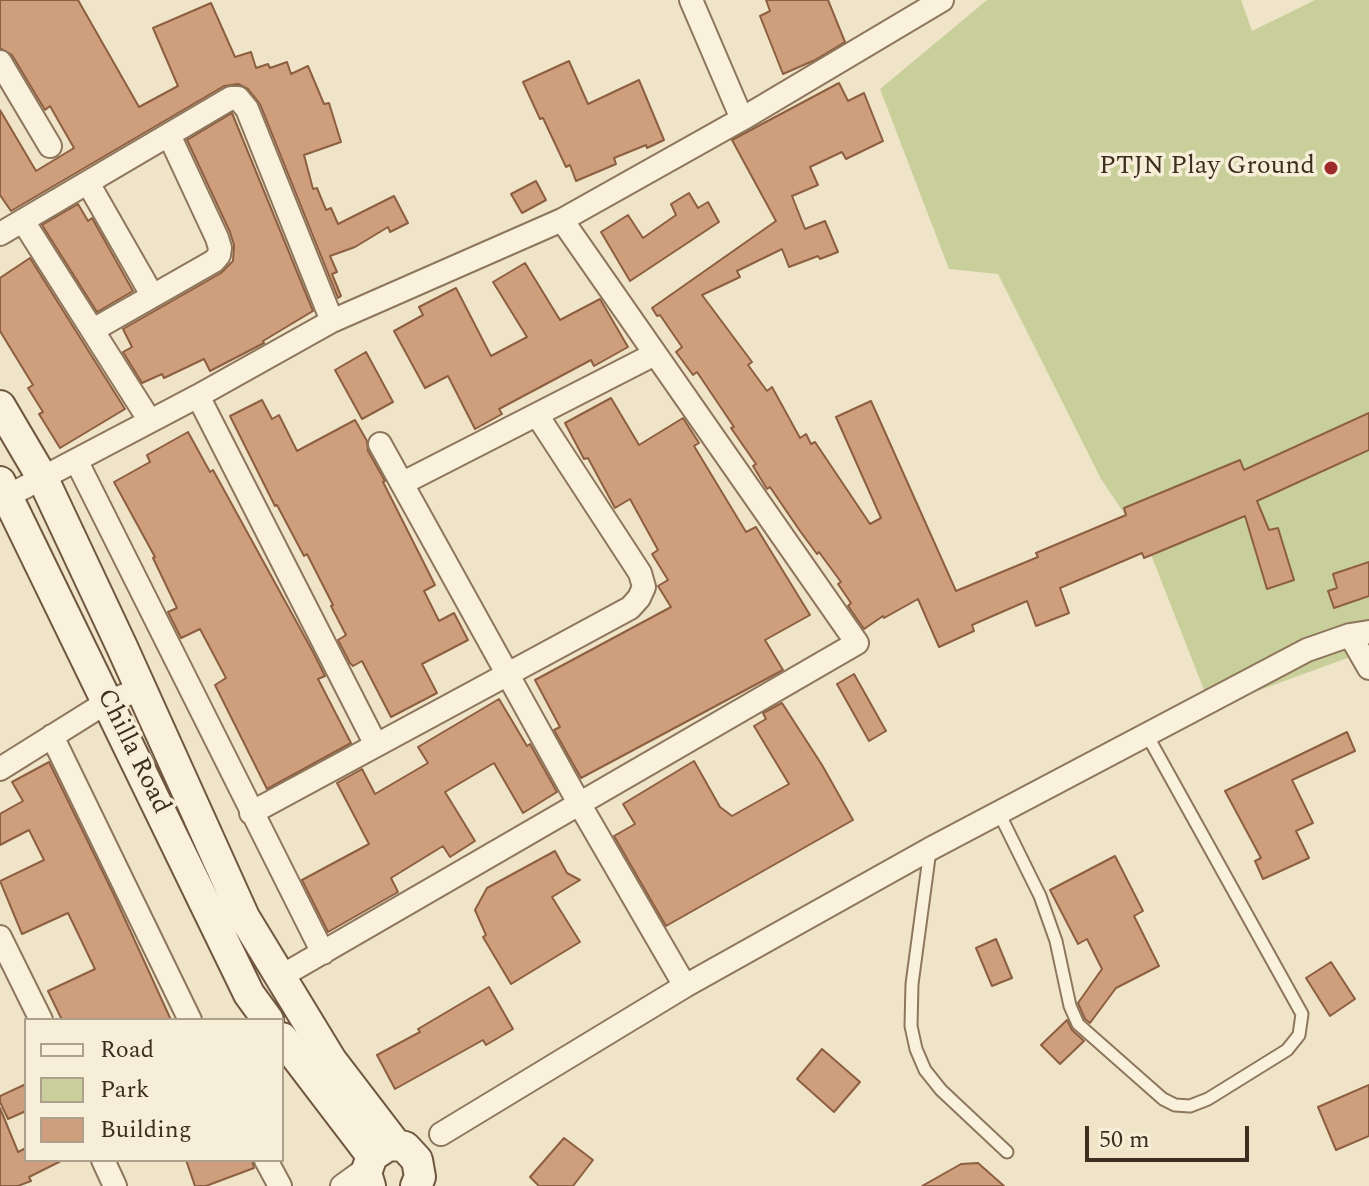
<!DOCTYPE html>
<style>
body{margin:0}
#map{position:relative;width:1369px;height:1186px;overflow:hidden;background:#f0e4c8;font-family:Spectral,serif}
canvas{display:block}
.legend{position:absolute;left:24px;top:1018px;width:260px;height:144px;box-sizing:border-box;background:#f7eed8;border:2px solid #ada18e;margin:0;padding:10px 14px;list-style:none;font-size:24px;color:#3d2e20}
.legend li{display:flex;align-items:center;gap:16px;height:40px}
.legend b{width:40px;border:2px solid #ada18e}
.scale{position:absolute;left:1085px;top:1126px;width:164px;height:36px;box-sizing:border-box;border:4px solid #3d2e20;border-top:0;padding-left:10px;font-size:24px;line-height:28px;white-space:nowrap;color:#3d2e20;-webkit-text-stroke:6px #f7eed8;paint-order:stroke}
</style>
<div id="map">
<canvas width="1369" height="1186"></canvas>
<ul class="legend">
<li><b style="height:10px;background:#faf1dc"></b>Road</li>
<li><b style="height:22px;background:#c9cf9b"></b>Park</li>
<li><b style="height:22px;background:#cf9f7d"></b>Building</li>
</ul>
<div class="scale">50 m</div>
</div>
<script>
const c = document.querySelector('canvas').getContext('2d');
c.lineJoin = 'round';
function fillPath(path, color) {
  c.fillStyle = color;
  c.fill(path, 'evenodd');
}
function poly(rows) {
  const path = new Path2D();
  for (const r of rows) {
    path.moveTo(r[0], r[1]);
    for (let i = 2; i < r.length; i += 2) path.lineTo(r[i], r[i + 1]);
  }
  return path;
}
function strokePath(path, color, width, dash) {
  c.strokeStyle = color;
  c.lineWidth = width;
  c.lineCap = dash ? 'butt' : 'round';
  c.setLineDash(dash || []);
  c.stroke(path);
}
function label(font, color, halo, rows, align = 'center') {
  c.font = font + ' Spectral,serif';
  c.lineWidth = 7;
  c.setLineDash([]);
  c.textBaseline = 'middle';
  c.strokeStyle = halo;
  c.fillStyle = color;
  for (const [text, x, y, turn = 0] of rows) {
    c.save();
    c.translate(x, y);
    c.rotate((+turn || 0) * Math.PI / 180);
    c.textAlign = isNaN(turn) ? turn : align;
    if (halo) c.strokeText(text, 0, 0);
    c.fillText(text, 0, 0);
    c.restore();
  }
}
fillPath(poly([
 [987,0,1241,0,1252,31,1315,0,1369,0,1369,650,1211,708,1150,552,1101,479,998,274,949,269,880,89]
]), '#c9cf9b');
const building = poly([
 [0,0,78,0,139,107,178,86,153,28,211,3,235,57,251,52,256,68,268,64,270,68,287,62,291,74,308,66,324,104,329,103,341,142,304,155,313,189,317,188,326,210,331,208,338,224,394,196,408,223,390,232,388,227,355,247,330,256,337,272,332,274,341,296,338,298,260,104,248,89,238,84,224,86,11,211,0,195,0,110,36,171,74,148,50,106,45,110,12,55,0,48,0,0],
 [766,0,828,0,845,42,815,60,783,74,760,16,770,11,766,0],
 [569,61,588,104,639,80,664,140,647,148,646,145,614,158,616,164,576,181,570,165,566,167,543,118,540,119,523,82,569,61],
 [839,83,848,101,864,93,883,141,846,159,842,152,810,167,818,185,792,196,805,229,825,221,838,252,820,259,818,256,789,267,782,249,737,271,740,277,702,295,752,362,748,365,767,391,772,387,800,438,806,434,811,444,815,442,870,524,881,518,836,417,871,401,956,591,1038,557,1036,553,1126,515,1124,508,1240,460,1244,470,1369,413,1369,450,1257,501,1269,530,1278,528,1294,580,1267,589,1245,516,1144,558,1142,553,1060,588,1069,613,1036,626,1027,601,972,625,974,631,939,647,918,599,884,618,883,616,864,629,848,606,851,603,838,584,841,582,819,552,817,554,800,531,770,487,767,489,753,466,756,464,731,428,734,427,697,372,693,375,676,352,682,347,660,315,657,316,652,308,776,221,732,140,839,83],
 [232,113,313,311,263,341,264,343,210,371,204,359,164,378,162,374,142,383,123,352,132,347,123,329,221,273,233,261,234,245,230,232,187,140,232,113],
 [536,181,546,200,522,213,511,194,536,181],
 [689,193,698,208,708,202,719,222,630,281,601,232,628,215,643,238,676,215,671,204,689,193],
 [78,204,88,221,92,218,133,291,97,312,42,225,78,204],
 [30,258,125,409,60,448,39,414,43,412,28,388,33,385,0,331,0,278,30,258],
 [525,263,560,320,600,299,628,347,594,366,591,360,499,409,502,414,475,429,448,376,425,388,394,331,423,315,419,307,456,288,491,356,527,337,493,282,525,263],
 [366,352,393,402,362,419,335,370,366,352],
 [611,398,639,445,683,418,699,443,694,446,746,532,756,527,810,615,765,640,783,670,581,778,554,730,560,727,535,680,671,607,658,586,668,580,652,554,658,550,630,499,615,508,588,458,584,459,565,423,611,398],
 [262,400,272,419,279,415,297,451,355,420,367,441,368,451,385,481,383,482,435,585,424,591,439,621,454,613,468,640,422,664,437,693,391,717,362,661,353,666,350,663,338,640,346,635,331,606,333,605,307,554,304,556,277,505,275,506,230,416,262,400],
 [188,432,210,472,213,470,313,652,325,676,318,679,351,743,267,789,215,685,226,678,200,629,181,638,168,612,177,608,153,558,155,557,114,482,150,462,147,455,188,432],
 [1369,562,1369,596,1334,608,1328,591,1337,588,1333,574,1369,562],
 [854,674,886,731,869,741,837,684,854,674],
 [499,699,527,746,530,744,557,792,523,813,494,763,445,792,475,841,450,857,443,846,391,878,398,892,328,932,302,880,369,844,337,783,362,769,375,794,428,763,418,747,499,699],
 [782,703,822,765,853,820,666,926,614,836,635,824,623,804,694,761,720,807,732,816,789,784,754,726,766,719,763,713,782,703],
 [1347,732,1355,751,1292,780,1313,823,1296,831,1309,858,1263,879,1255,861,1261,858,1225,791,1347,732],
 [49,762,113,893,171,1020,62,1020,48,991,95,969,68,913,22,934,0,881,44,860,29,830,0,845,0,814,23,801,12,782,49,762],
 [555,851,567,873,580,880,552,897,580,942,511,984,483,937,486,935,475,910,487,888,555,851],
 [1115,856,1143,911,1134,916,1159,966,1116,988,1090,1023,1085,1019,1078,1003,1102,969,1087,939,1078,944,1050,890,1115,856],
 [996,939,1012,978,992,986,976,948,996,939],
 [1331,962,1355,999,1330,1016,1306,978,1331,962],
 [489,987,513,1029,486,1045,483,1040,395,1089,377,1055,420,1032,418,1029,489,987],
 [1067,1020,1072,1030,1084,1041,1060,1064,1041,1045,1067,1020],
 [822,1049,860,1082,834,1112,797,1079,822,1049],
 [26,1084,26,1111,8,1119,0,1102,0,1096,26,1084],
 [1369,1085,1369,1136,1336,1150,1318,1107,1369,1085],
 [0,1108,18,1152,26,1148,26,1160,63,1160,29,1177,31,1181,18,1186,0,1186,0,1108],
 [564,1138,593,1160,573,1186,539,1186,530,1177,564,1138],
 [186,1160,252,1160,254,1168,206,1186,195,1186,186,1160],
 [978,1163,1004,1186,922,1186,961,1164,978,1163]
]);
fillPath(building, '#cf9f7d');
strokePath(building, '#8d5f41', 2);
const lane = poly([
 [999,813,1040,896,1056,941,1070,1006,1078,1024,1163,1099,1175,1105,1190,1106,1208,1099,1287,1050,1299,1035,1302,1014,1147,735],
 [930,850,912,984,911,1026,916,1049,925,1070,941,1090,1007,1152]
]);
const street = poly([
 [691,0,742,119],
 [0,62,50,146],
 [88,183,152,295],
 [23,221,150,421],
 [0,234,231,98,238,98,247,109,332,321],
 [93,330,214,261,219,255,220,248,217,238,169,135],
 [198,396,376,745],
 [380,444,580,805,685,986],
 [76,460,323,953],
 [403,483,655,354],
 [8,496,198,396,332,321,562,220,742,119,942,0],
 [1350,635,1369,668],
 [52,736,190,1020],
 [0,769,107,702,141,689],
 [251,813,630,608,639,598,644,587,640,573,537,415],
 [0,937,41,1020],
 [280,977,857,643,562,220],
 [441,1134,685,986,930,849,1307,650,1350,635,1369,632],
 [103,1160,115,1186],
 [266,1160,280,1186],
 [342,1186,367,1168]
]);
const secondary = poly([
 [0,406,43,479,122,647,244,917,331,1060,396,1145],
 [0,482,249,994,268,1020],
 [282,1038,372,1156],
 [370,1186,366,1173,372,1156,387,1146,396,1145,405,1147,417,1160,420,1177,416,1186]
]);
strokePath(lane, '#8d765c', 15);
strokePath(street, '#8d765c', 26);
strokePath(secondary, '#6f573f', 34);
strokePath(lane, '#faf1dc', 11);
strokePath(street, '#faf1dc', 22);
strokePath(secondary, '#faf1dc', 30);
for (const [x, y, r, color] of [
 [1331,168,8,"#9e2a2b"]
]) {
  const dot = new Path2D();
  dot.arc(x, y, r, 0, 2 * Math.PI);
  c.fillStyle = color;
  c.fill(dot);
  strokePath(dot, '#f7eed8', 3);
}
label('26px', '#3d2e20', '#f7eed8', [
 ["PTJN Play Ground",1315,168]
], 'right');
label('26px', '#3d2e20', '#f7eed8', [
 ["Chilla Road",132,752,64]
]);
</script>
